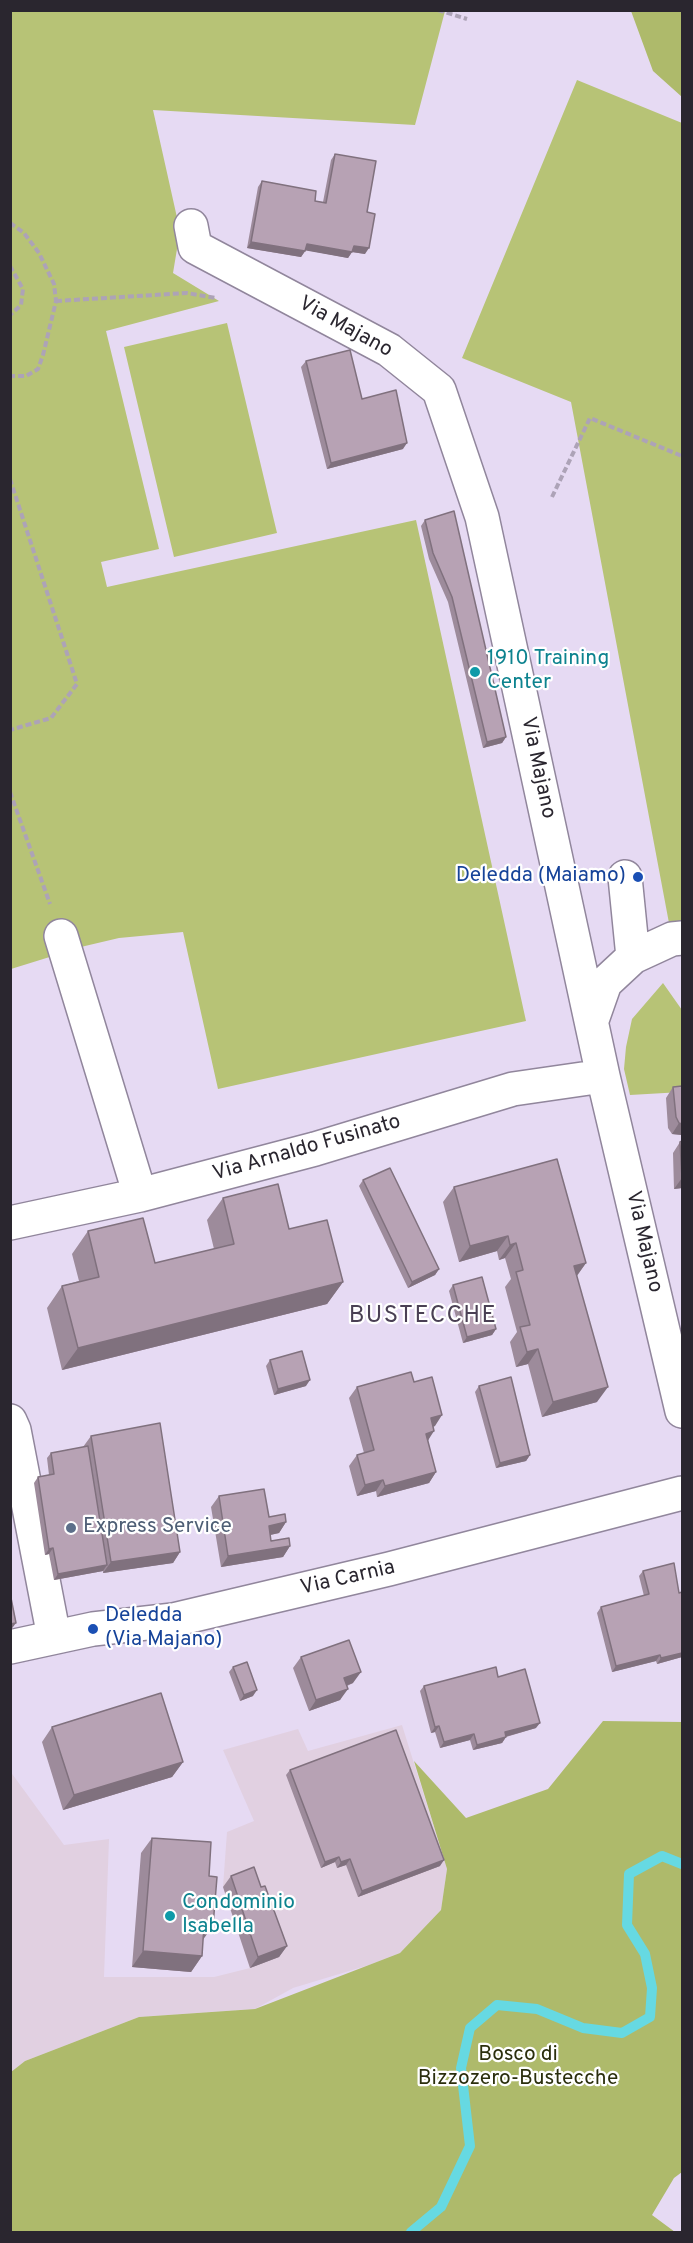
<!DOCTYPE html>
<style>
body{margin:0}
#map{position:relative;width:693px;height:2243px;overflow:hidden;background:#e6daf3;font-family:Overpass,sans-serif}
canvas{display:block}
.frame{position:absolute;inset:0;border:12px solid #2a262f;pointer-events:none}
</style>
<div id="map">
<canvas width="693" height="2243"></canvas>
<div class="frame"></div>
</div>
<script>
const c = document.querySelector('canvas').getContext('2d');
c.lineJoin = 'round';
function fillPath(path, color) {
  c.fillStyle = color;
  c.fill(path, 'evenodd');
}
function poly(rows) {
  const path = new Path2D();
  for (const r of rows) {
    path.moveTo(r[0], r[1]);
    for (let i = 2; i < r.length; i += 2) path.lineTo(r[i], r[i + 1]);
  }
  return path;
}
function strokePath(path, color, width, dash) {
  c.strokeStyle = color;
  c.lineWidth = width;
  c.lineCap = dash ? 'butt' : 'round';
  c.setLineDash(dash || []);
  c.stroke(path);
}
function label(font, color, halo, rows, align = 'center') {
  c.font = font + ' Overpass,sans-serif';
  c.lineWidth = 4.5;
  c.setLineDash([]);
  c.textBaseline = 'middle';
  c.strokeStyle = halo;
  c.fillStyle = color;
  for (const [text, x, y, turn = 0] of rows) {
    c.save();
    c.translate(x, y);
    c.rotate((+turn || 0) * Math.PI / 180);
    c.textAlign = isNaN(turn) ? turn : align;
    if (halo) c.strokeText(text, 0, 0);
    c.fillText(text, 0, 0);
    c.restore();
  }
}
fillPath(poly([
 [402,1725,447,1869,441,1910,400,1953,369,1965,293,1988,255,2009,139,2017,25,2061,11,2072,10,1771,64,1845,109,1839,104,1977,214,1977,250,1968,223,1887,227,1832,254,1821,223,1750,298,1729,308,1751]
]), '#e1d0e1');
fillPath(poly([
 [11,11,445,11,415,125,153,110,180,231,173,273,219,301,106,331,159,549,101,562,107,587,416,520,526,1021,218,1089,183,932,119,938,85,946,11,969],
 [577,80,682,123,682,938,672,939,571,402,462,358],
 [227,323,277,533,174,557,124,347],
 [663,983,682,1010,682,1092,630,1095,624,1069,626,1047,632,1019]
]), '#b7c376');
fillPath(poly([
 [631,11,682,11,682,97,653,71],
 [603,1721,682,1722,682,2172,674,2178,652,2215,675,2232,11,2232,11,2072,25,2061,139,2017,255,2009,400,1953,441,1910,447,1869,414,1761,466,1818,548,1789]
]), '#aeba6b');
strokePath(poly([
 [411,2232,441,2207,470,2146,461,2068,470,2028,497,2005,537,2009,583,2028,622,2033,650,2017,652,1988,645,1954,627,1925,629,1874,662,1856,682,1864]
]), '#66d9e2', 10);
const minor = poly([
 [191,226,195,247,389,350,439,390,482,517,603,1076,682,1411],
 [625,877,633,957],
 [61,936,140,1195],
 [592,1020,605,983,633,957,672,939,682,938],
 [10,1223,140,1195,315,1149,513,1089,603,1076],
 [10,1421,14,1430,54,1637],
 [10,1647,93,1629,173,1620,389,1569,682,1493]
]);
strokePath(minor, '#91869c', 36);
strokePath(poly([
 [438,10,467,19],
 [10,223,24,233,39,253,54,284,56,301,43,355,38,369,26,376,10,376],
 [10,266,23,289,21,305,10,315],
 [56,301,187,293,216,298],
 [10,479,77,684,51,718,10,730],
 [552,497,590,418,682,456],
 [10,792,50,904]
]), '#ada3b7', 4, [6, 3]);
strokePath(minor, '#fff', 33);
fillPath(poly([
 [335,154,367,212,365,254,352,252,348,258,306,250,301,257,247,248,258,187,262,181,315,201,323,202,331,160],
 [306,361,403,449,327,469,301,367],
 [425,520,506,737,502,743,483,748,448,602,429,559,421,526],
 [673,1087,682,1135,672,1134,668,1128,666,1098],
 [682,1141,682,1188,674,1189,673,1153,680,1142],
 [363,1180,439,1269,435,1275,408,1288,359,1186],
 [454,1187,586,1263,577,1276,597,1402,542,1417,528,1364,516,1367,510,1342,517,1332,505,1287,511,1279,505,1258,499,1260,497,1251,459,1262,443,1202],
 [223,1198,289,1229,343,1282,327,1304,62,1370,47,1308,62,1286,79,1281,72,1254,88,1231,155,1263,214,1249,207,1220],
 [453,1285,496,1329,492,1335,463,1343,449,1291],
 [270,1360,306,1386,274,1395,266,1366],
 [414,1382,435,1426,433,1427,428,1441,436,1472,429,1483,377,1497,376,1491,357,1496,349,1466,357,1455,364,1453,349,1398,357,1387],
 [479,1386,530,1455,526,1461,496,1468,475,1392],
 [91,1436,180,1552,173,1563,103,1573,103,1571,54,1580,49,1554,45,1555,34,1483,38,1477,49,1475,47,1458,51,1453,83,1447],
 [219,1496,269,1517,286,1522,279,1533,270,1535,271,1541,290,1546,283,1557,221,1567,211,1507],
 [643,1571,679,1593,682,1657,657,1664,656,1661,612,1672,597,1613,601,1607,644,1596,639,1576],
 [301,1657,353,1683,347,1686,340,1700,309,1711,293,1668],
 [233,1667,253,1696,240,1701,229,1672],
 [498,1677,536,1728,506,1737,502,1743,473,1750,470,1740,440,1748,435,1732,431,1733,420,1691,424,1686],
 [52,1727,183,1762,172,1777,63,1810,42,1742],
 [290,1770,440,1866,358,1897,346,1865,337,1868,335,1862,321,1868,286,1775],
 [152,1838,202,1956,191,1972,132,1967,141,1853],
 [231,1876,261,1887,287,1946,279,1957,250,1968,223,1887]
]), '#9d8b9b');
fillPath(poly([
 [251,242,305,251,301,257,247,248],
 [307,244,354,246,369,248,365,254,352,252,348,258,303,250],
 [407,443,403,449,327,469,331,463],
 [506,737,502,743,483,748,487,742],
 [679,1123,682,1124,682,1135,672,1134],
 [682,1178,682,1188,674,1189],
 [508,1236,497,1251,459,1262,470,1246],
 [516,1243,505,1258,499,1260,510,1245],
 [586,1263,575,1278,574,1266],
 [439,1269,435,1275,408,1288,412,1282],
 [343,1282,327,1304,62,1370,78,1348],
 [496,1329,492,1335,463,1343,467,1337],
 [538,1349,528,1364,516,1367,527,1352],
 [310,1380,306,1386,274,1395,278,1389],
 [608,1387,597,1402,542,1417,553,1402],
 [442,1415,435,1426,423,1429,431,1418],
 [434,1431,427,1442,426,1434],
 [530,1455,526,1461,496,1468,500,1463],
 [436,1472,429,1483,377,1497,385,1486],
 [383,1480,376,1491,357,1496,365,1485],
 [286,1522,279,1533,261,1537,269,1526],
 [290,1546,283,1557,221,1567,228,1556],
 [53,1548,49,1554,45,1555,49,1549],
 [180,1552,173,1563,103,1573,111,1562],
 [107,1565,103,1571,54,1580,58,1574],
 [16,1623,10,1631,10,1624],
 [682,1653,682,1657,657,1664,661,1658],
 [660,1655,656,1661,612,1672,616,1666],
 [361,1672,353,1683,336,1689,344,1678],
 [348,1689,340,1700,309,1711,316,1700],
 [257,1690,253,1696,240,1701,244,1695],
 [540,1723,536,1728,501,1738,505,1732],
 [439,1726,435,1732,431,1733,435,1727],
 [474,1734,470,1740,440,1748,444,1742],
 [506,1737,502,1743,473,1750,477,1745],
 [183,1762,172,1777,63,1810,74,1795],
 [339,1857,335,1862,321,1868,325,1862],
 [350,1859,346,1865,337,1868,341,1862],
 [444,1860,440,1866,358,1897,362,1891],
 [204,1925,213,1926,202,1941],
 [287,1946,279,1957,250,1968,258,1957],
 [143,1951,202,1956,191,1972,132,1967]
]), '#80717e');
const building = poly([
 [335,154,376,161,367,212,375,214,369,248,354,246,352,252,307,244,305,251,251,242,262,181,316,191,315,201,326,203,335,154],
 [350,350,362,399,396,390,407,443,331,463,306,361,350,350],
 [454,511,506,737,487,742,452,597,433,553,425,520,454,511],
 [682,1086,682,1124,679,1123,676,1117,673,1087,682,1086],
 [682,1141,682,1178,680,1142,682,1141],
 [557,1159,586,1263,574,1266,608,1387,553,1402,538,1349,527,1352,520,1327,530,1325,516,1272,523,1270,516,1243,510,1245,508,1236,470,1246,454,1187,557,1159],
 [390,1168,439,1269,412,1282,363,1180,390,1168],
 [278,1184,289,1229,327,1220,343,1282,78,1348,62,1286,99,1277,88,1231,143,1218,155,1263,234,1244,223,1198,278,1184],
 [482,1277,496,1329,467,1337,453,1285,482,1277],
 [302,1351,310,1380,278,1389,270,1360,302,1351],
 [411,1372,414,1382,432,1377,442,1415,431,1418,434,1431,426,1434,436,1472,385,1486,383,1480,365,1485,357,1455,374,1450,357,1387,411,1372],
 [511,1377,530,1455,500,1463,479,1386,511,1377],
 [160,1423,180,1552,111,1562,91,1436,160,1423],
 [88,1446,107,1565,58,1574,53,1548,49,1549,38,1477,54,1474,51,1453,88,1446],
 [264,1489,269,1517,285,1514,286,1522,269,1526,271,1541,289,1538,290,1546,228,1556,219,1496,264,1489],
 [674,1563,679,1593,682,1592,682,1653,661,1658,660,1655,616,1666,601,1607,649,1594,643,1571,674,1563],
 [10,1593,16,1623,10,1624,10,1593],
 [349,1640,361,1672,344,1678,348,1689,316,1700,301,1657,349,1640],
 [247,1662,257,1690,244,1695,233,1667,247,1662],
 [496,1667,498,1677,525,1669,540,1723,505,1732,506,1737,477,1745,474,1734,444,1742,439,1726,435,1727,424,1686,496,1667],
 [161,1693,183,1762,74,1795,52,1727,161,1693],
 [396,1730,444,1860,362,1891,350,1859,341,1862,339,1857,325,1862,290,1770,396,1730],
 [152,1838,211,1842,209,1876,217,1877,213,1926,204,1925,202,1956,143,1951,152,1838],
 [254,1867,261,1887,265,1886,287,1946,258,1957,231,1876,254,1867]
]);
fillPath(building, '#b7a2b4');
strokePath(building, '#80717e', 1.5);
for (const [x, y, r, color] of [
 [475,672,6,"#0f9aa8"],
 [638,877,6,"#1a4fb4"],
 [71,1528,6,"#5c6f8a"],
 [93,1629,6,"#1a4fb4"],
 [170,1916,6,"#0f9aa8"]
]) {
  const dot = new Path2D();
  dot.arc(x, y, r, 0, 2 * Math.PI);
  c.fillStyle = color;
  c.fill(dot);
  strokePath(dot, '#fff', 2);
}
label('21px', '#2a262f', '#fff', [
 ["Via Majano",345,328,29],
 ["Via Majano",537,768,78],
 ["Via Arnaldo Fusinato",307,1149,-16],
 ["Via Majano",643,1242,77],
 ["Via Carnia",348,1579,-13]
]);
label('21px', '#0d838f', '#fff', [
 ["1910 Training",487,660],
 ["Center",487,684],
 ["Condominio",182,1904],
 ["Isabella",182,1928]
], 'left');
label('21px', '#164399', '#fff', [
 ["Deledda (Maiamo)",626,877],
 ["Deledda",105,1617,"left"],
 ["(Via Majano)",105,1641,"left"]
], 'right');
label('21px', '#4e5e75', '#fff', [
 ["Express Service",83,1528]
], 'left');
label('21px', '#2b2f0d', '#fff', [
 ["Bosco di",518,2056],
 ["Bizzozero-Bustecche",518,2080]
]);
c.letterSpacing = '1.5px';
label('24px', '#4a4054', '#fff', [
 ["BUSTECCHE",423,1317]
]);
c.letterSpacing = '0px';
</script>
